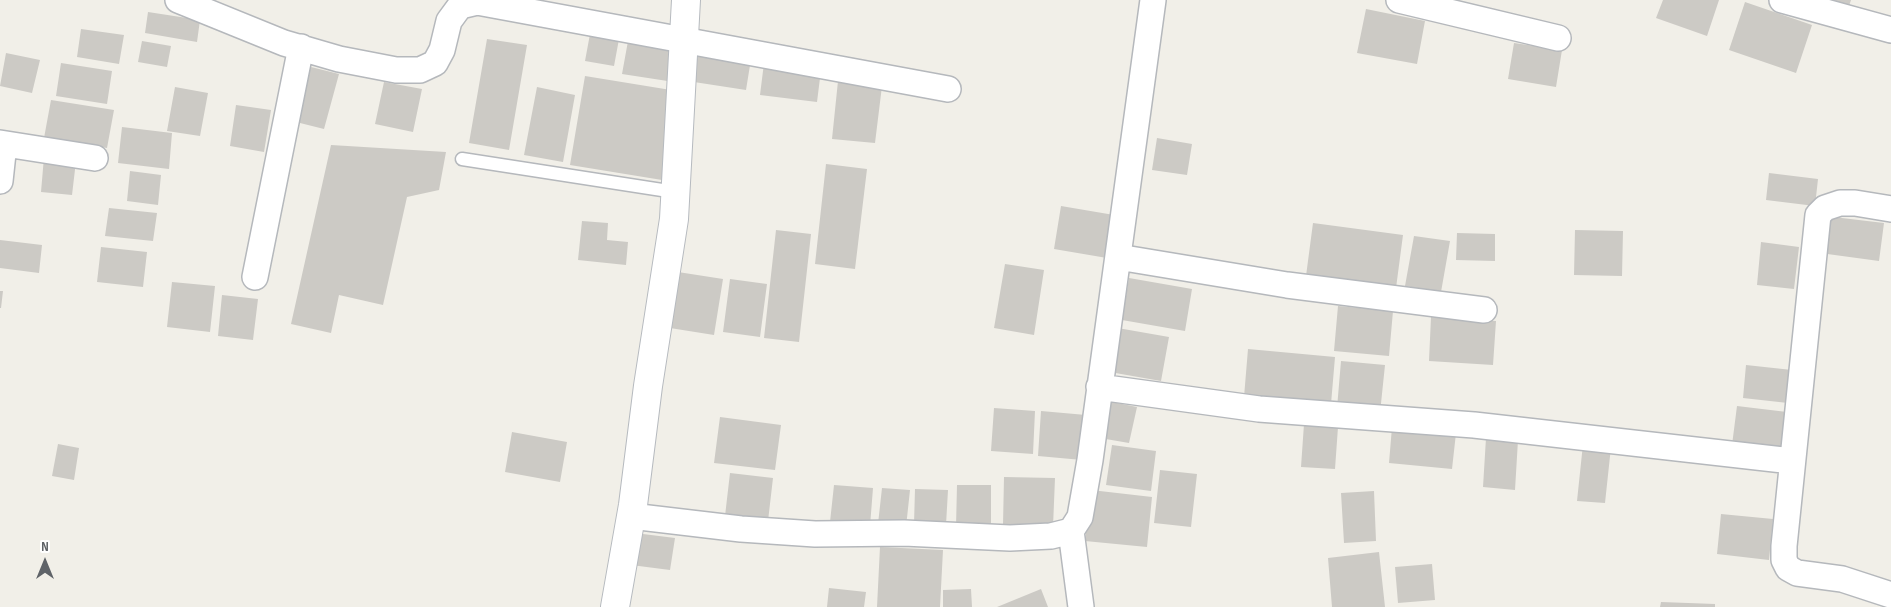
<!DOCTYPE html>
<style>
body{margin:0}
#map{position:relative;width:1891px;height:607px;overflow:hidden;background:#f1efe8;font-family:"Sofia Sans Condensed",sans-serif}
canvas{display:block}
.north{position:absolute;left:20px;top:537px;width:50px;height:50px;-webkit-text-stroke:4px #fff;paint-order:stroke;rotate:0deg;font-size:14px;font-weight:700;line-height:20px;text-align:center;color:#5f6368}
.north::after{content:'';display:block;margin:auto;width:18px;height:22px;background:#5f6368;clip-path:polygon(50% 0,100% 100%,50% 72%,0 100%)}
</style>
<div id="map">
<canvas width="1891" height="607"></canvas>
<div class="north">N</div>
</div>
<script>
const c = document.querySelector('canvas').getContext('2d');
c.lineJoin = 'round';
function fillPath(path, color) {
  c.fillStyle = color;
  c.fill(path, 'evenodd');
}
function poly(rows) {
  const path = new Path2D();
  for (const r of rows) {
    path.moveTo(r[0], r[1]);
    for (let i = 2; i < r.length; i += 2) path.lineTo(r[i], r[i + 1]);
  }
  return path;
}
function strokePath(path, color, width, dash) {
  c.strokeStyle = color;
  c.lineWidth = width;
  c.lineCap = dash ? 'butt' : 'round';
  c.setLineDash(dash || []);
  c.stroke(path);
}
fillPath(poly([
 [1663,0,1719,0,1707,36,1656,18],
 [1830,0,1851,0,1849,6],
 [1745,2,1812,25,1796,73,1729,50],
 [1366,9,1425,21,1417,64,1357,53],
 [148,12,200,20,197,42,145,33],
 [81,29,124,35,119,64,77,57],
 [590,34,619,39,614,66,585,61],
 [487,39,527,45,509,150,469,143],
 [142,41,171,46,167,67,138,62],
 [628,41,680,49,674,82,622,74],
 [1514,43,1562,50,1556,87,1508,79],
 [698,52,751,59,746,90,694,82],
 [6,53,40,60,32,93,0,86],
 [61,63,112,71,107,104,56,96],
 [764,63,821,70,817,102,760,95],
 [303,65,339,74,324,129,288,120],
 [585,76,677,91,662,180,570,165],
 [838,81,882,86,875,143,832,139],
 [384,82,422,89,413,132,375,124],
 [175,87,208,93,200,136,167,131],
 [537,87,575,95,563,162,524,155],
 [51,100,114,110,107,148,44,138],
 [236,105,271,110,264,152,230,146],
 [122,127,172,133,169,169,118,163],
 [1157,138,1192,144,1187,175,1152,170],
 [331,145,446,152,439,190,407,197,383,305,339,295,331,333,291,324],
 [44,157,76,161,72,195,41,192],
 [826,164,867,169,855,269,815,264],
 [130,171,161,175,158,205,127,201],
 [1769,173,1818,179,1815,206,1766,200],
 [1061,206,1114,215,1107,258,1054,249],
 [109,208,157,213,153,241,105,236],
 [1825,216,1884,223,1879,261,1820,253],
 [582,221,608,223,607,240,628,242,626,265,578,260],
 [1313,223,1403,235,1396,288,1306,276],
 [776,230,811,234,799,342,764,338],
 [1575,230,1623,231,1622,276,1574,275],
 [1457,233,1495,234,1495,261,1456,260],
 [1414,236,1450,241,1441,292,1405,286],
 [0,240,42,245,39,273,0,268],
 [1761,242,1799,247,1794,289,1757,285],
 [101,247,147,252,143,287,97,282],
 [1005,264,1044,270,1034,335,994,328],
 [678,272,723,279,714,335,670,328],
 [1129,278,1192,289,1185,331,1122,320],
 [730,279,767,284,760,337,723,332],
 [172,282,215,286,210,332,167,327],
 [0,291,3,291,1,308,0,308],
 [222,295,258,299,253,340,218,336],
 [1338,306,1393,311,1389,356,1334,351],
 [1431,317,1496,321,1493,365,1429,361],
 [1112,327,1169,337,1161,381,1104,371],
 [1248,349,1335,357,1331,404,1244,397],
 [1341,361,1385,365,1380,413,1337,408],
 [1746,365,1792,370,1788,403,1743,398],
 [1107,401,1137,407,1129,443,1100,438],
 [1737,406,1787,412,1782,451,1732,445],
 [994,408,1035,411,1033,454,991,451],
 [1041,411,1086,415,1082,460,1038,456],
 [720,417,781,425,775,470,714,463],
 [1304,424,1338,427,1335,469,1301,467],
 [1392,427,1456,433,1452,469,1389,463],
 [512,432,567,442,560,482,505,472],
 [1486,438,1518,440,1515,490,1483,487],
 [58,444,79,448,74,480,52,476],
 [1583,444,1611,447,1605,503,1577,501],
 [1112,445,1156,451,1151,491,1106,485],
 [1160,470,1197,474,1191,527,1154,523],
 [730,473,773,478,768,521,725,516],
 [1004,477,1055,478,1053,527,1003,525],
 [834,485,873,488,870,526,830,522],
 [957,485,991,485,991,527,956,527],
 [882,488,910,490,906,527,878,524],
 [915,489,948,490,946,525,914,524],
 [1091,490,1152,497,1147,547,1085,541],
 [1374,491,1376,541,1344,543,1341,493],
 [1721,514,1773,519,1769,560,1717,554],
 [635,533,675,538,670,570,631,565],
 [880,547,943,550,940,607,877,607],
 [1379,552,1385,607,1332,607,1328,558],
 [1432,564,1435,600,1398,603,1395,567],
 [829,588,866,592,864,607,827,607],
 [971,589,972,607,943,607,943,590],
 [1041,589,1048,607,997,607],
 [1661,602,1715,604,1715,607,1660,607]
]), '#cccac5');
const lane = poly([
 [462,159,675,192]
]);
const street = poly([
 [178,0,284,43,339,59,396,70,420,70,435,63,442,50,449,21,460,6,477,2,948,89],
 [1399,0,1558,38],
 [1782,0,1891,30],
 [0,143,95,158],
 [0,181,4,144],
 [1891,209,1855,203,1840,203,1825,208,1818,215,1784,546,1784,560,1788,568,1797,573,1842,579,1891,595],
 [1118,257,1287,285,1484,310],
 [255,277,301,47],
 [1099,387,1259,409,1474,425,1792,461],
 [631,516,741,529,815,534,904,533,1010,538,1051,536,1071,531,1080,517,1090,460,1153,0],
 [1071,531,1081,607]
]);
const secondary = poly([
 [615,607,633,505,648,386,674,219,686,0]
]);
strokePath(lane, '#b5b8bc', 15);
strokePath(street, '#b5b8bc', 28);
strokePath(secondary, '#b6babf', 30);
strokePath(lane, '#fff', 12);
strokePath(street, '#fff', 25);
strokePath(secondary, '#fff', 28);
</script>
